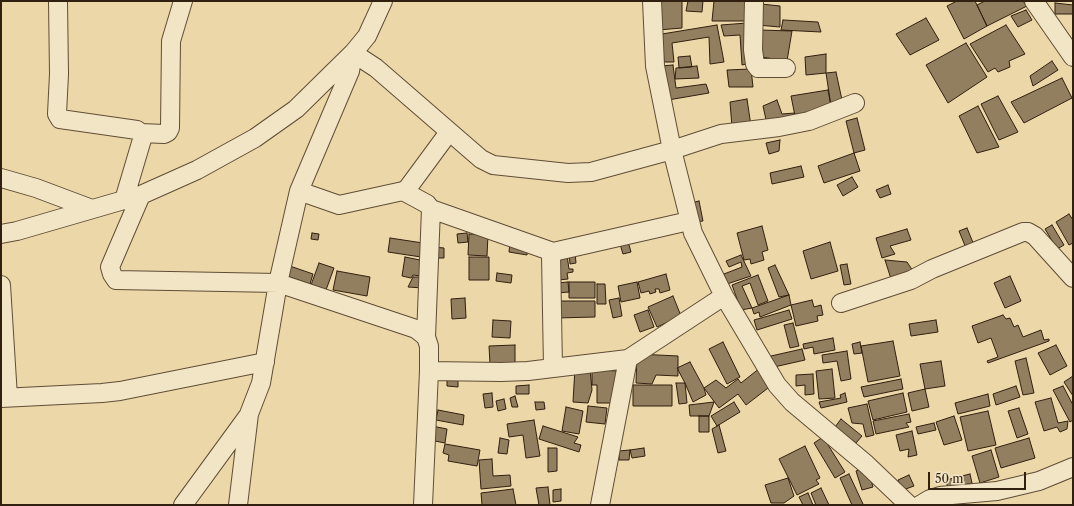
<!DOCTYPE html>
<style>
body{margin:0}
#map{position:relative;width:1074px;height:506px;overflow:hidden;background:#ebd7a7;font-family:"Libre Caslon Text",serif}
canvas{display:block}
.frame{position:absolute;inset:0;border:2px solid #311f10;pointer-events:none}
.scale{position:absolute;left:928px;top:472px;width:98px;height:18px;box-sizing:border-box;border:2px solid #311f10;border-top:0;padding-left:5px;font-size:12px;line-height:14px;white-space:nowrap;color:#311f10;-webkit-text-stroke:3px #f2e5c6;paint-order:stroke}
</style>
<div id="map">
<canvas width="1074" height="506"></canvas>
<div class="frame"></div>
<div class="scale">50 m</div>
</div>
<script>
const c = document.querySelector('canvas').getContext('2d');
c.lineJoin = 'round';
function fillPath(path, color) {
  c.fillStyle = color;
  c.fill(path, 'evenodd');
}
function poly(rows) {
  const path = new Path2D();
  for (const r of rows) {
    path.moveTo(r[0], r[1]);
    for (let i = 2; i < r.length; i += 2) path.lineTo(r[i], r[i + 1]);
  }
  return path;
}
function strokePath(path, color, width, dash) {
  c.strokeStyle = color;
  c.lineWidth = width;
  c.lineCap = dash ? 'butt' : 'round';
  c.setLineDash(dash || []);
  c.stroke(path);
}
const building = poly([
 [658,1,682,1,682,28,658,30,658,1],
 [688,1,703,1,702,12,686,11,688,1],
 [714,1,745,1,745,21,712,21,714,1],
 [957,1,975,1,987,26,964,39,947,6,957,1],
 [985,1,1023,1,1027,6,987,26,977,5,985,1],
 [1055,3,1073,5,1073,14,1055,14,1055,3],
 [761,4,780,6,780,27,757,25,761,4],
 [1026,10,1032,20,1018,27,1011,16,1026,10],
 [926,18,939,40,910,55,896,34,926,18],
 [783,20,818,22,821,32,781,30,783,20],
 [747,23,750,63,742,65,740,35,724,36,721,25,747,23],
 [717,25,724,62,710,64,709,37,672,43,674,62,664,62,662,34,717,25],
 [1006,25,1025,54,1009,61,1010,67,998,72,995,68,988,72,970,44,1006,25],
 [760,30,792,31,787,61,755,56,760,30],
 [966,43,987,77,948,103,926,65,966,43],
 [826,54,826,73,806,75,805,57,826,54],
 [690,56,692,67,679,68,678,57,690,56],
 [1052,61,1058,70,1033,86,1030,76,1052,61],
 [673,65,676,88,706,84,709,93,668,100,661,66,673,65],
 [697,66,699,78,675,79,676,68,697,66],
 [751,69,753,87,729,87,727,70,751,69],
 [836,72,842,100,831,106,826,73,836,72],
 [1062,78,1072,98,1024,123,1011,102,1062,78],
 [828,90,831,106,796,121,791,96,828,90],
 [998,96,1018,132,999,140,981,104,998,96],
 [747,99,751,126,732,127,730,102,747,99],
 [777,100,782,114,795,113,794,121,767,124,763,106,777,100],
 [978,106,999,147,977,153,959,116,978,106],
 [857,118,865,150,854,153,846,121,857,118],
 [780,140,779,151,769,154,766,143,780,140],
 [854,153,860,171,824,183,818,166,854,153],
 [801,166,804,177,772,184,770,173,801,166],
 [852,177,858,187,843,196,837,185,852,177],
 [888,185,891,194,880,198,876,190,888,185],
 [699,201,703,221,694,222,691,203,699,201],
 [1069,214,1073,220,1073,243,1069,245,1056,222,1069,214],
 [1052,225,1064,245,1057,249,1045,229,1052,225],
 [762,226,768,250,762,252,764,260,751,264,750,259,744,260,737,233,762,226],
 [967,228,974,245,966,248,959,231,967,228],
 [907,229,911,240,890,246,895,254,882,258,876,238,907,229],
 [312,233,319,234,318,240,311,239,312,233],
 [467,233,468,242,458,243,457,234,467,233],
 [469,234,488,235,487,256,468,255,469,234],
 [390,238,423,243,421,257,388,252,390,238],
 [627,238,631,252,623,254,619,241,627,238],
 [510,242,528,244,527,255,509,252,510,242],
 [830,242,838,271,811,279,803,251,830,242],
 [433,247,444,248,444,258,433,258,433,247],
 [569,253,575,253,576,263,570,264,569,253],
 [567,255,569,269,573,269,573,272,567,273,568,279,558,280,555,257,567,255],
 [741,255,751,276,727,284,724,274,742,267,741,262,729,267,726,261,741,255],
 [405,257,420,260,422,276,413,275,411,278,402,276,405,257],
 [469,257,489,257,489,280,469,280,469,257],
 [885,260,907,262,915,274,892,282,885,260],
 [319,263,334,268,326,290,311,285,319,263],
 [847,264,851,284,844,285,840,265,847,264],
 [287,265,313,274,310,284,284,275,287,265],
 [775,265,789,295,779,297,768,268,775,265],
 [337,271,370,277,367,296,333,290,337,271],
 [497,273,512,275,511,283,496,281,497,273],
 [666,274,670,290,660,293,659,289,655,289,656,292,650,294,649,291,641,293,638,282,666,274],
 [758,275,768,301,758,305,750,283,742,286,752,308,741,310,732,285,758,275],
 [1010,276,1021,301,1005,308,994,283,1010,276],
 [413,277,424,277,423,288,408,287,413,277],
 [568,282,569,292,557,293,557,283,568,282],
 [569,282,595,282,595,298,569,298,569,282],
 [637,282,640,298,621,302,618,286,637,282],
 [597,284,605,284,606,304,597,304,597,284],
 [789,295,791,305,760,317,759,312,754,314,752,308,789,295],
 [673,296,681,316,657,327,648,307,673,296],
 [465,298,466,318,452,319,451,299,465,298],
 [619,298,622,316,613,318,609,300,619,298],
 [812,300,814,307,821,305,823,315,817,316,818,321,796,326,791,305,812,300],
 [555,301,595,301,595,317,556,318,555,301],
 [648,310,654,327,640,332,634,315,648,310],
 [789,310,792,319,757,330,754,320,789,310],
 [1003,315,1006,319,1010,318,1014,327,1018,325,1023,337,1041,330,1044,340,1049,339,1049,341,988,363,987,361,998,357,991,338,978,343,972,326,1003,315],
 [493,320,511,321,510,338,492,337,493,320],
 [936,320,938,332,911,336,909,324,936,320],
 [793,323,799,346,790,348,784,325,793,323],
 [833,338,835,350,814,354,813,347,804,349,803,344,833,338],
 [893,341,900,376,868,382,861,346,893,341],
 [723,342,740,377,727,384,709,349,723,342],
 [860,342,862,353,854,354,852,344,860,342],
 [515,345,515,363,490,364,489,346,515,345],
 [1056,345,1067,366,1050,375,1038,353,1056,345],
 [802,349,805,360,774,367,771,356,802,349],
 [847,351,851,379,841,381,837,361,823,363,822,355,847,351],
 [637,354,678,356,678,376,656,375,652,384,636,383,637,354],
 [1026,358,1034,393,1023,395,1015,361,1026,358],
 [941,361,945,386,925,389,920,364,941,361],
 [690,362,704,388,706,395,693,402,685,383,677,368,690,362],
 [575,368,590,369,592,390,588,403,573,402,575,368],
 [760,368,772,385,746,405,738,394,719,408,704,388,716,380,726,388,738,379,741,383,760,368],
 [832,369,835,398,819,399,816,371,832,369],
 [592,370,620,371,619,403,597,403,597,385,592,385,592,370],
 [813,374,814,394,805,395,805,385,796,386,796,375,813,374],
 [447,376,458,377,458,387,447,386,447,376],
 [1073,376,1073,396,1064,382,1073,376],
 [901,379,903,389,864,397,861,387,901,379],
 [676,383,685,383,687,403,679,404,676,383],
 [529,385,529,394,516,394,516,386,529,385],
 [633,385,672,385,672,406,633,406,633,385],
 [1016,386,1020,397,996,405,993,394,1016,386],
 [1063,386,1073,405,1073,420,1070,422,1053,390,1063,386],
 [925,389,929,407,912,411,908,393,925,389],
 [492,393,493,407,485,408,483,394,492,393],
 [845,393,847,402,821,408,819,402,841,398,840,395,845,393],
 [903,393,907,412,873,420,868,401,903,393],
 [988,394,990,406,958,414,955,403,988,394],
 [515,396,518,407,512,407,510,398,515,396],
 [1051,398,1058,423,1068,421,1067,429,1060,432,1057,427,1044,431,1035,402,1051,398],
 [504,399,506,409,498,411,496,401,504,399],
 [535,402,544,402,545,409,536,410,535,402],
 [714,402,709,416,690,416,689,405,714,402],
 [734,402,740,412,717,426,711,416,734,402],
 [867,404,874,435,866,437,863,424,852,423,848,408,867,404],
 [588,406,607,408,605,424,586,422,588,406],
 [566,407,583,411,579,434,562,431,566,407],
 [1019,408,1028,434,1017,438,1008,411,1019,408],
 [438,410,464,415,463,425,436,420,438,410],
 [988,411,996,445,968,451,960,417,988,411],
 [909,414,911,422,906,423,909,427,876,434,873,421,909,414],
 [699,416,709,416,709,432,699,432,699,416],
 [954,416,962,440,944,445,936,422,954,416],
 [841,419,862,436,856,443,835,427,841,419],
 [534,420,540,456,526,458,523,435,509,437,507,424,534,420],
 [934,423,936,430,918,434,916,427,934,423],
 [719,425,726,451,718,453,712,429,719,425],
 [432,426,447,429,445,443,430,440,432,426],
 [543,426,578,437,574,443,581,445,579,452,539,439,543,426],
 [912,431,917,455,908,457,909,449,900,451,896,435,912,431],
 [823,437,845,472,835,478,814,443,823,437],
 [500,438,509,440,507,454,498,453,500,438],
 [1029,438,1035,458,1001,468,995,448,1029,438],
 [445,444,480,450,477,466,448,461,449,455,443,453,445,444],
 [805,446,820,478,816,480,819,484,797,495,779,459,805,446],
 [548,448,557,448,557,471,548,472,548,448],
 [644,448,645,456,632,458,630,450,644,448],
 [630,450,629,460,619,460,619,451,630,450],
 [991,450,999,477,980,483,972,456,991,450],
 [492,459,493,476,510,475,511,486,481,489,479,460,492,459],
 [867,467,873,487,862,490,856,471,867,467],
 [849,474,863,504,860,505,852,505,840,478,849,474],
 [970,474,972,483,948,489,946,480,970,474],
 [909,475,914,486,903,490,898,480,909,475],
 [788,478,794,496,784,503,771,503,765,485,788,478],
 [548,487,550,505,539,505,536,488,548,487],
 [821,488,829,505,816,505,811,493,821,488],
 [513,489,516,505,482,505,481,493,513,489],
 [561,489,561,501,553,502,553,490,561,489],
 [808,493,813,505,803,505,799,497,808,493]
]);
fillPath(building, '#927f5f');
strokePath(building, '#311f10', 1);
const minor = poly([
 [58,1,59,74,57,114,60,119,137,130,141,133,164,134,168,132,170,128,171,41,183,1],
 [652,1,655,66,672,150,693,233,724,296,777,385,792,402,866,464,909,505],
 [754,1,753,50,755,64,758,68,786,68],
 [1034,1,1073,57],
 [1,178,36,188,92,209],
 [299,191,339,205,403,191,407,189,449,132],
 [403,191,427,204,431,209,553,252,689,221],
 [141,195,110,267,112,274,116,280,278,283,416,329,426,337],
 [124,200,143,136,141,133],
 [1,234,17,231,141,195,197,170,255,138,296,109,353,53,367,36,383,1],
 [553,252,551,255,553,368],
 [1,285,8,397],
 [841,303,911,280,932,269,1023,232,1028,232,1035,236,1073,278],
 [429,371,501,372,528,371,628,359,724,296],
 [1,398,102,393,120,391,265,362],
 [183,505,248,416],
 [238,505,249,414,261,383,278,283,299,191,350,71,353,53,376,68,481,159,493,165,568,173,591,172,672,150,721,134,779,127,809,121,855,103],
 [423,505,429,371,429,346,426,337,431,209],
 [600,505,628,359],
 [920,505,930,499,940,496,997,491,1039,481,1073,467]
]);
strokePath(minor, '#604d36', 20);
strokePath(minor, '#f2e5c6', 18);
</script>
